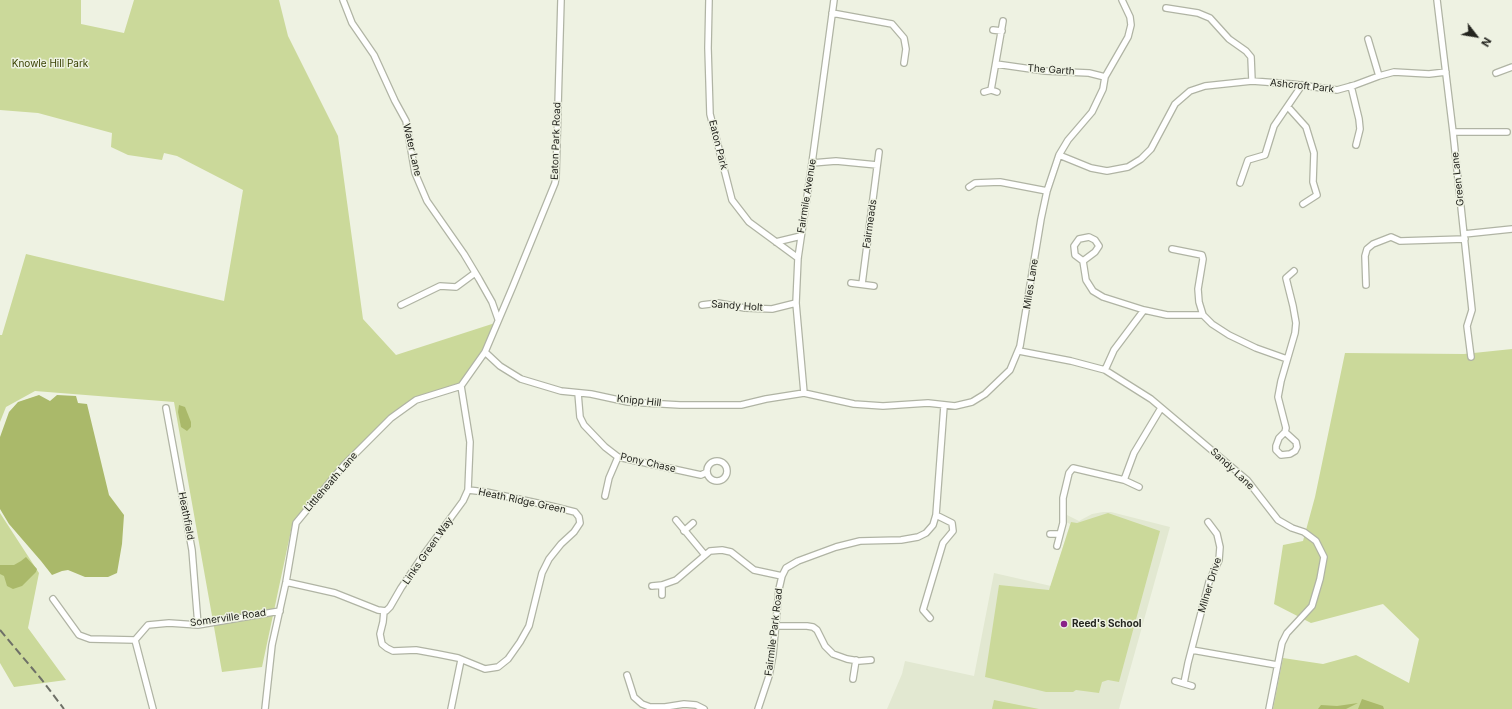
<!DOCTYPE html>
<style>
body{margin:0}
#map{position:relative;width:1512px;height:709px;overflow:hidden;background:#eef2e2;font-family:Inter,sans-serif}
canvas{display:block}
.north{position:absolute;left:1456px;top:16px;width:40px;height:40px;-webkit-text-stroke:3px #eef2e2;paint-order:stroke;rotate:121deg;font-size:11px;font-weight:700;line-height:16px;text-align:center;color:#24251f}
.north::after{content:'';display:block;margin:auto;width:14px;height:18px;background:#24251f;clip-path:polygon(50% 0,100% 100%,50% 72%,0 100%)}
</style>
<div id="map">
<canvas width="1512" height="709"></canvas>
<div class="north">N</div>
</div>
<script>
const c = document.querySelector('canvas').getContext('2d');
c.lineJoin = 'round';
function fillPath(path, color) {
  c.fillStyle = color;
  c.fill(path, 'evenodd');
}
function poly(rows) {
  const path = new Path2D();
  for (const r of rows) {
    if (r.length === 3) {
      path.moveTo(r[0] + r[2], r[1]);
      path.arc(r[0], r[1], r[2], 0, 2 * Math.PI);
      continue;
    }
    path.moveTo(r[0], r[1]);
    for (let i = 2; i < r.length; i += 2) path.lineTo(r[i], r[i + 1]);
  }
  return path;
}
function strokePath(path, color, width, dash) {
  c.strokeStyle = color;
  c.lineWidth = width;
  c.lineCap = dash ? 'butt' : 'round';
  c.setLineDash(dash || []);
  c.stroke(path);
}
function label(font, color, halo, rows, align = 'center') {
  c.font = font + ' Inter,sans-serif';
  c.lineWidth = 3;
  c.setLineDash([]);
  c.textBaseline = 'middle';
  c.strokeStyle = halo;
  c.fillStyle = color;
  for (const [text, x, y, turn = 0] of rows) {
    c.save();
    c.translate(x, y);
    c.rotate((+turn || 0) * Math.PI / 180);
    c.textAlign = isNaN(turn) ? turn : align;
    if (halo) c.strokeText(text, 0, 0);
    c.fillText(text, 0, 0);
    c.restore();
  }
}
fillPath(poly([
 [1103,512,1111,512,1170,527,1119,709,887,709,902,674,905,661,974,676,994,573,1051,586,1070,524,1066,522,1067,515,1079,521,1092,514]
]), '#e2e8d1');
fillPath(poly([
 [0,0,81,0,81,24,124,33,134,0,279,0,288,36,338,136,363,319,396,355,495,323,483,349,459,384,415,398,344,465,293,521,262,667,222,672,174,402,35,391,6,407,0,422,0,335,2,335,26,254,224,301,243,190,177,156,164,153,162,160,128,155,111,147,112,133,38,113,0,110],
 [1512,349,1512,709,1273,709,1283,658,1323,664,1356,655,1409,683,1419,639,1383,604,1311,623,1274,604,1283,545,1303,541,1315,497,1345,353,1464,354],
 [0,513,39,573,28,628,66,680,14,687,0,663],
 [1108,513,1160,531,1119,682,1108,680,1102,682,1099,693,1076,690,1073,692,1046,692,985,677,999,585,1049,590,1071,522,1077,523],
 [994,700,1039,709,992,709]
]), '#cbd99a');
fillPath(poly([
 [39,395,50,401,57,395,76,396,78,403,87,404,109,495,124,515,122,544,117,573,108,577,85,577,68,570,62,571,52,575,41,561,9,524,0,509,0,437,9,412,18,402],
 [179,405,185,407,191,422,191,427,187,431,181,427,178,412],
 [26,557,37,569,36,572,22,586,13,589,7,586,4,576,0,574,0,565,14,565,21,561],
 [1362,699,1383,706,1384,709,1358,709],
 [1358,703,1346,709,1318,709,1321,705,1337,706]
]), '#aab96a');
const minor = poly([
 [343,0,352,23,374,55,395,101,406,121,415,173,427,201,464,254,479,279,492,302,498,319],
 [709,0,708,48,710,114,732,200,749,222,798,258],
 [1437,0,1453,132,1472,310,1467,326,1471,357],
 [1166,8,1198,13,1210,18,1229,39,1246,51,1251,57,1252,81],
 [832,13,892,24,904,38,906,49,904,63],
 [993,30,1002,31],
 [1368,39,1379,76],
 [996,64,1045,71,1089,73,1105,77],
 [1496,73,1512,67],
 [1351,86,1359,119,1360,129,1356,145],
 [991,90,1003,21],
 [984,92,991,90,997,92],
 [1288,107,1306,127,1314,153,1313,182,1317,195,1303,204],
 [1453,132,1507,132],
 [1059,155,1091,168,1107,171,1128,167,1141,159,1151,149,1175,104,1190,91,1205,86,1252,81,1292,84,1337,90,1355,85,1379,76,1394,72,1429,74,1446,72],
 [812,163,836,161,877,165],
 [1240,183,1248,160,1265,155,1274,126,1302,85],
 [969,187,975,183,1000,182,1047,191],
 [1464,234,1512,229],
 [776,242,801,236],
 [1172,249,1202,255,1203,259,1198,289,1199,302,1203,315],
 [1083,261,1095,252,1099,246,1095,240,1089,237,1079,239,1074,246,1075,255,1083,261,1086,280,1093,291,1103,297,1144,310],
 [851,283,874,286],
 [862,284,879,152],
 [1366,285,1365,256,1367,249,1373,244,1391,237,1400,241,1465,239],
 [401,305,440,286,456,287,475,273],
 [702,305,718,303,745,308,772,309,796,303],
 [1019,351,1071,361,1105,370,1151,399,1247,480,1278,520,1292,528,1304,532,1316,541,1324,557,1320,579,1312,606,1287,633,1282,643,1269,709],
 [485,352,500,366,521,379,561,391,591,394,628,402,680,405,741,405,766,399,804,393,854,404,883,406,928,403,955,406,972,402,985,394,1010,370,1020,346,1041,219,1047,191,1059,155,1068,140,1092,112,1103,89,1105,77,1128,37,1131,25,1130,17,1122,0],
 [1105,370,1114,350,1144,310,1167,315,1203,315,1212,324,1229,335,1256,348,1287,359],
 [578,393,580,417,584,425,605,447,618,457,701,475,707,472],
 [804,393,796,303,798,258,812,163,834,0],
 [166,408,192,550,198,625],
 [1285,432,1279,438,1276,446,1276,450,1281,455,1290,454,1295,451,1297,447,1296,442,1285,432,1286,428,1278,397,1281,381,1295,333,1296,323,1293,306,1286,278,1294,271],
 [717,471,10],
 [1124,480,1134,453,1161,408],
 [605,496,609,478,618,457],
 [676,520,705,555],
 [684,531,693,523],
 [1050,534,1059,534],
 [1057,546,1063,523,1063,498,1069,473,1073,468,1124,480,1139,487],
 [286,582,335,593,378,610,386,611,390,607,401,588,422,557,463,501,468,490,470,442,461,386],
 [652,586,662,585,676,580,710,551,722,550,731,552,754,570,782,576],
 [662,595,662,585],
 [53,599,79,635,90,639,135,640],
 [384,611,383,622,380,634,382,644,387,648,393,651,416,650,438,654,458,658,485,669,498,667,508,659,520,642,529,626,542,573,549,559,561,544,574,532,580,523,579,517,575,512,551,506,486,492,468,490],
 [930,618,923,610,943,543,953,531,952,523,936,515],
 [775,626,807,626,813,627,817,630,825,646,833,654,847,659,859,661,871,660],
 [1192,650,1277,665],
 [627,675,634,697,642,704,650,707,665,707,684,704,696,705,704,709],
 [853,679,856,660],
 [1175,681,1192,686],
 [1184,683,1188,663,1209,582,1219,560,1220,547,1217,534,1208,522],
 [153,709,135,640,148,625,169,623,198,625,280,611],
 [265,709,272,645,286,582,296,523,344,465,391,418,416,400,461,386,485,352,513,286,555,183,556,177,561,0],
 [451,709,461,660],
 [758,709,769,676,773,655,779,589,782,576,786,568,798,561,836,547,860,541,901,540,918,537,926,533,933,525,936,515,944,406]
]);
strokePath(minor, '#b0b4a4', 8);
strokePath(minor, '#fff', 5.5);
strokePath(poly([
 [0,630,42,680,64,709]
]), '#6e7067', 2, [8, 4]);
for (const [x, y, r, color] of [
 [1064,624,4,"#892288"]
]) {
  const dot = new Path2D();
  dot.arc(x, y, r, 0, 2 * Math.PI);
  c.fillStyle = color;
  c.fill(dot);
  strokePath(dot, '#eef2e2', 1.5);
}
label('10px', '#384102', '#eef2e2', [
 ["Knowle Hill Park",50,64]
]);
label('10px', '#24251f', '#eef2e2', [
 ["The Garth",1051,70,4],
 ["Ashcroft Park",1302,86,6],
 ["Eaton Park Road",556,141,-88],
 ["Eaton Park",718,145,76],
 ["Water Lane",412,150,77],
 ["Green Lane",1458,179,-96],
 ["Fairmile Avenue",807,196,-81],
 ["Fairmeads",870,224,-82],
 ["Miles Lane",1031,284,-81],
 ["Sandy Holt",737,306,4],
 ["Knipp Hill",639,401,6],
 ["Pony Chase",648,463,13],
 ["Sandy Lane",1232,469,43],
 ["Littleheath Lane",331,482,-49],
 ["Heath Ridge Green",522,501,12],
 ["Heathfield",186,516,79],
 ["Links Green Way",428,551,-55],
 ["Milner Drive",1210,585,-73],
 ["Somerville Road",228,618,-8],
 ["Fairmile Park Road",774,632,-83]
]);
label('bold 10px', '#24251f', '#eef2e2', [
 ["Reed's School",1072,624]
], 'left');
</script>
